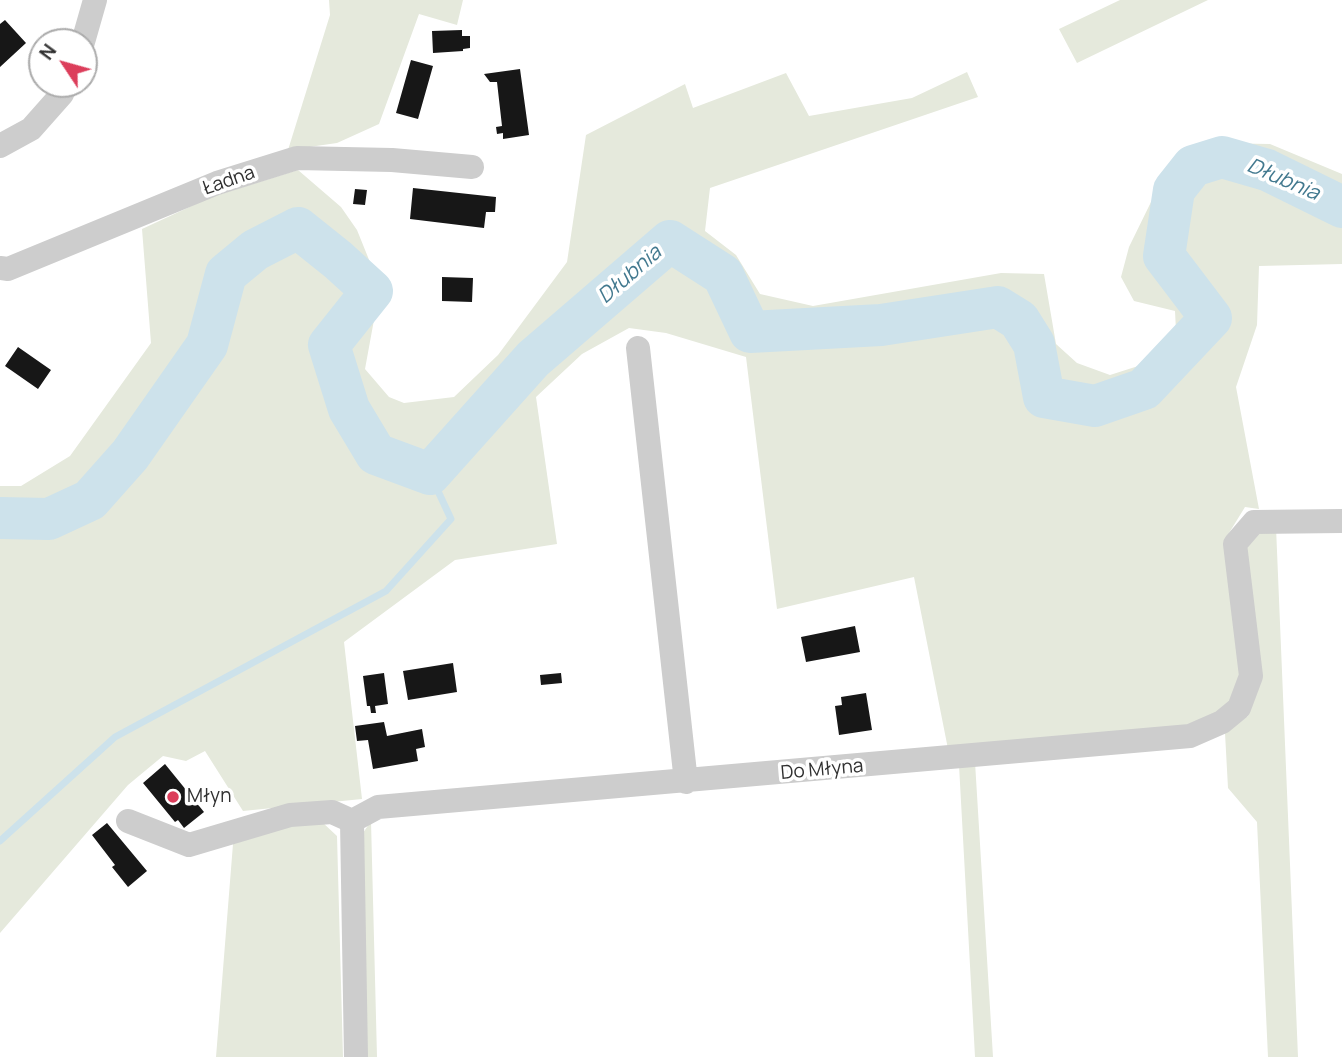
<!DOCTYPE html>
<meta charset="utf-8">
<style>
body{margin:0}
#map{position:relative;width:1342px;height:1057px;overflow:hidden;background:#fff;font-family:Manrope,sans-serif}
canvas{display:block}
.north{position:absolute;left:28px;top:28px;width:70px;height:70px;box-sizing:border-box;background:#fff;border:2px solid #acacac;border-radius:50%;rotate:306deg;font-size:19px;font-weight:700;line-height:28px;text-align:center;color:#303030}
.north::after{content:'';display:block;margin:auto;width:24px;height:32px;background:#dc3e5b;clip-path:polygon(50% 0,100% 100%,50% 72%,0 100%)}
</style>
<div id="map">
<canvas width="1342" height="1057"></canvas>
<div class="north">N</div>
</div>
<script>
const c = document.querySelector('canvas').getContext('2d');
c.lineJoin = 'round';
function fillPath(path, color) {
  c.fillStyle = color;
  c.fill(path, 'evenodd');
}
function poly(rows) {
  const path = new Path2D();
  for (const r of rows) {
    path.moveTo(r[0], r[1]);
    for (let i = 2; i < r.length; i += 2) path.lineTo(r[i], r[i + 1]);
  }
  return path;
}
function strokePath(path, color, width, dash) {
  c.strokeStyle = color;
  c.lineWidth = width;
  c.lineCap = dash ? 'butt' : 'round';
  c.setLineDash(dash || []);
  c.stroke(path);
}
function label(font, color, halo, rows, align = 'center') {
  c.font = font + ' Manrope,sans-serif';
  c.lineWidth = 7;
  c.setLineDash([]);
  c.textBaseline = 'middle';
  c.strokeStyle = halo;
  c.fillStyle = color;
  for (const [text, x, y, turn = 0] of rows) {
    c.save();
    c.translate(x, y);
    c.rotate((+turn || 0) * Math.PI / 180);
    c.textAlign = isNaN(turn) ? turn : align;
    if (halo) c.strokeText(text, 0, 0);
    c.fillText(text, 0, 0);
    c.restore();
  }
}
fillPath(poly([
 [329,0,463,0,457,25,419,14,379,124,337,143,288,150,330,15],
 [1120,0,1208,0,1077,63,1059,29],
 [967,72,978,97,710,188,705,231,736,255,760,294,813,306,1001,273,1044,274,1056,344,1077,363,1110,375,1157,360,1176,331,1175,311,1134,301,1121,277,1129,247,1151,202,1179,163,1211,143,1270,144,1342,174,1342,264,1259,266,1257,325,1236,387,1259,509,1245,507,1229,533,1242,677,1236,702,1209,723,948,749,914,577,777,609,746,357,666,333,629,328,582,354,536,397,557,544,455,560,344,642,362,799,243,811,205,751,186,761,163,756,128,785,0,933,0,486,21,486,70,456,151,343,142,229,211,197,298,170,341,207,357,230,380,287,365,369,389,397,404,403,454,397,498,355,567,262,586,135,685,84,693,108,786,73,809,116,912,98],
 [1276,527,1298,1057,1268,1057,1257,822,1228,788,1225,733,1248,716,1260,681,1242,546,1257,529],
 [975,762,993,1057,975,1057,959,765],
 [371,821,377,1057,363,1057,359,839],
 [322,822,337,836,343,1057,216,1057,233,844,282,823]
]), '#e5e9dc');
strokePath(poly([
 [0,841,115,737,386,591,451,519,430,474]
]), '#cde2eb', 7);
strokePath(poly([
 [0,518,49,519,90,500,130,455,207,345,226,274,255,250,298,228,338,260,372,291,329,345,349,409,376,454,430,474,533,359,670,241,723,275,750,332,881,325,998,307,1019,320,1034,344,1044,397,1095,406,1144,389,1211,318,1164,256,1174,190,1193,166,1222,157,1267,170,1342,207]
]), '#cde2eb', 42);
fillPath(poly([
 [5,20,26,43,0,67,0,24],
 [462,30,462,36,470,36,470,48,463,49,463,51,433,53,432,31],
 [411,60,433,66,418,119,396,113],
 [520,69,529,135,503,139,503,133,497,134,496,127,502,126,497,82,490,82,484,74],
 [413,188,496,197,495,212,486,212,484,228,410,219],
 [355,189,367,190,365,205,353,204],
 [442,277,473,278,472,302,442,301],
 [18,347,51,370,38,389,5,366],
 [855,626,860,652,806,662,801,637],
 [453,663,457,692,408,700,403,671],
 [384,673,388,704,375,706,376,713,371,713,370,706,367,706,363,676],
 [561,673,562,683,541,685,540,675],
 [866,693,872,730,839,735,835,706,842,705,841,697],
 [384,722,387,736,422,729,425,747,416,749,418,761,373,769,368,740,357,741,355,726],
 [165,764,204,812,184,828,178,820,175,822,143,783],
 [107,823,147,871,128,887,112,867,115,865,92,835]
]), '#171717');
strokePath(poly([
 [83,42,95,0],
 [0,146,31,129,62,94,66,84],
 [0,268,8,269,217,183,297,158,392,160,472,167],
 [638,348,686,782],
 [128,821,189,845,290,815,332,812,352,821],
 [352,821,378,807,1190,736,1222,722,1239,708,1251,676,1235,544,1254,522,1342,521],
 [352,821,356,1057]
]), '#cdcdcd', 24);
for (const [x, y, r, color] of [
 [173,797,7,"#dc3e5b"]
]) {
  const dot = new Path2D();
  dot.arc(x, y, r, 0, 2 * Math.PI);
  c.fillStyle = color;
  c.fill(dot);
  strokePath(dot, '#fff', 2.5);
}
label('19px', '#303030', '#fff', [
 ["Ładna",229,181,-19],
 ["Do Młyna",822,770,-5]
]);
label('19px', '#303030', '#fff', [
 ["Młyn",187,797]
], 'left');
label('italic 21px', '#42798f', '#fff', [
 ["Dłubnia",1283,180,23],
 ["Dłubnia",630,275,-41]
]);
</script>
